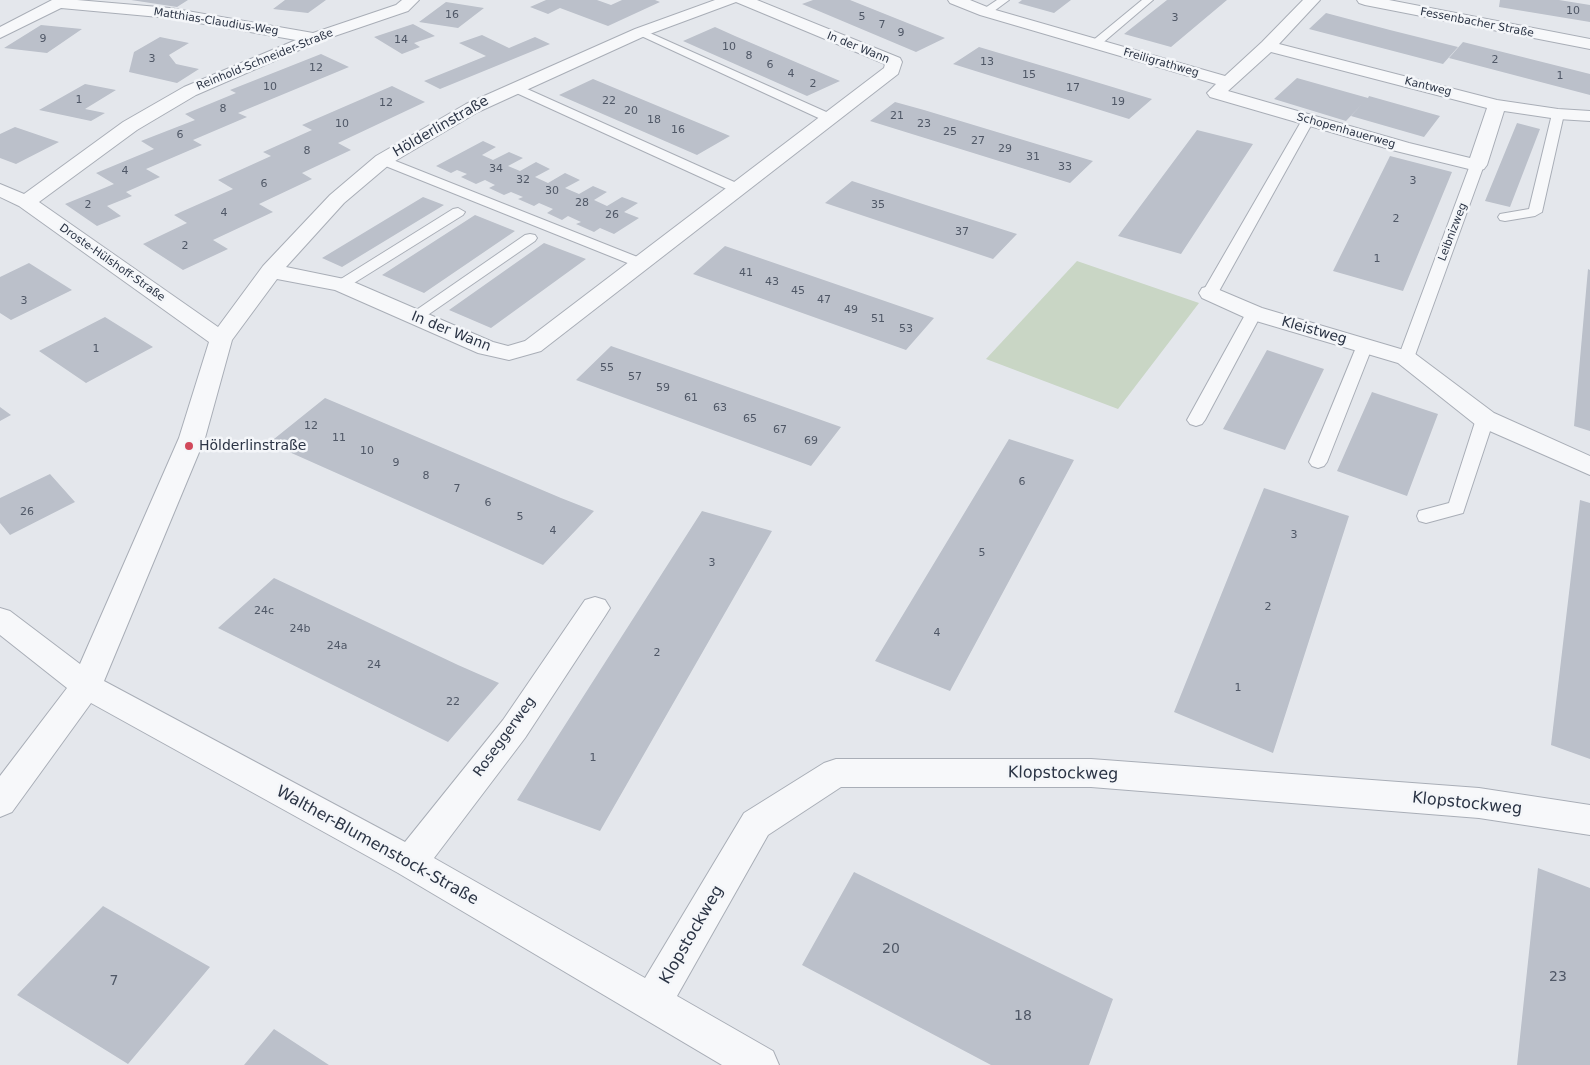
<!DOCTYPE html>
<meta charset="utf-8">
<style>
body{margin:0}
canvas{display:block;background:#e4e7ec}
</style>
<canvas width="1590" height="1065"></canvas>
<script>
const c = document.querySelector('canvas').getContext('2d');
c.lineJoin = 'round';
function fillPath(path, color) {
  c.fillStyle = color;
  c.fill(path, 'evenodd');
}
function poly(rows) {
  const path = new Path2D();
  for (const r of rows) {
    path.moveTo(r[0], r[1]);
    for (let i = 2; i < r.length; i += 2) path.lineTo(r[i], r[i + 1]);
  }
  return path;
}
function strokePath(path, color, width, dash) {
  c.strokeStyle = color;
  c.lineWidth = width;
  c.lineCap = dash ? 'butt' : 'round';
  c.setLineDash(dash || []);
  c.stroke(path);
}
function label(font, color, halo, rows, align = 'center') {
  c.font = font + ' "DejaVu Sans",sans-serif';
  c.lineWidth = 5;
  c.setLineDash([]);
  c.textBaseline = 'middle';
  c.strokeStyle = halo;
  c.fillStyle = color;
  for (const [text, x, y, turn = 0] of rows) {
    c.save();
    c.translate(x, y);
    c.rotate((+turn || 0) * Math.PI / 180);
    c.textAlign = isNaN(turn) ? turn : align;
    if (halo) c.strokeText(text, 0, 0);
    c.fillText(text, 0, 0);
    c.restore();
  }
}
fillPath(poly([
 [1077,261,1199,303,1118,409,986,359]
]), '#c9d6c5');
fillPath(poly([
 [131,0,188,0,177,7],
 [285,0,326,0,308,13,273,9],
 [546,0,597,0,611,5,622,0,655,0,660,2,608,26,560,8,548,14,530,7],
 [813,0,850,0,945,38,916,52,802,4],
 [1022,0,1071,0,1054,13,1018,3],
 [1167,0,1227,0,1171,47,1124,34],
 [1500,0,1559,0,1590,5,1590,22,1499,7],
 [446,2,484,8,458,28,419,22],
 [1326,13,1390,30,1458,47,1443,64,1309,29],
 [413,24,435,36,414,43,420,47,402,54,374,37],
 [41,25,82,29,47,53,4,48],
 [715,27,735,36,840,81,807,96,683,41],
 [482,35,509,48,535,37,550,44,440,89,424,81,486,56,459,43],
 [160,37,189,43,169,55,176,64,199,69,177,83,129,72,134,52],
 [1463,42,1590,74,1590,95,1449,58],
 [979,47,1063,72,1152,99,1129,119,953,64],
 [321,54,349,67,238,113,247,117,193,140,202,145,146,169,160,177,126,192,132,196,107,206,121,216,97,226,65,204,114,184,96,173,154,149,141,141,195,120,185,114,236,93,230,90],
 [1297,78,1368,98,1369,96,1440,116,1424,137,1351,116,1363,103,1346,121,1274,99],
 [593,79,706,126,730,136,697,155,559,95],
 [85,84,116,90,85,109,105,113,91,121,39,110],
 [392,86,425,102,338,143,351,150,302,173,312,179,259,204,273,212,213,240,228,249,183,270,143,244,187,223,174,215,233,189,218,180,271,156,263,152,312,130,302,125],
 [895,102,924,110,1093,161,1070,183,870,121],
 [1517,123,1540,129,1510,207,1485,201],
 [15,127,59,142,16,164,0,158,0,134],
 [1197,130,1253,144,1181,254,1118,236],
 [483,141,496,147,482,155,493,160,509,152,523,158,508,166,520,171,536,162,550,169,535,177,548,183,565,173,580,180,565,188,579,194,593,186,607,192,594,200,607,206,622,197,638,203,624,212,639,218,614,234,600,228,594,232,576,224,581,222,568,216,562,220,547,213,553,209,539,203,534,206,518,199,523,197,511,192,504,195,489,188,495,185,485,180,476,184,461,177,467,174,457,170,451,173,436,166],
 [1390,156,1452,172,1403,291,1333,271],
 [852,181,932,207,1017,234,993,259,825,203],
 [423,197,444,205,342,267,322,258],
 [475,215,515,231,424,293,382,275],
 [544,243,586,259,491,328,449,310],
 [725,246,879,299,934,318,906,350,693,274],
 [29,263,72,290,11,320,0,313,0,277],
 [1588,269,1590,270,1590,431,1574,426],
 [105,317,153,347,86,383,39,351],
 [611,346,694,375,841,427,811,466,576,380],
 [1267,350,1324,369,1285,450,1223,429],
 [1372,392,1438,414,1407,496,1337,471],
 [325,398,561,498,594,511,543,565,269,443],
 [0,407,11,415,0,421],
 [1009,439,1074,460,950,691,875,661],
 [50,474,75,502,10,535,0,523,0,498],
 [1264,488,1349,516,1273,753,1174,712],
 [1580,500,1590,503,1590,759,1551,745],
 [702,511,772,531,600,831,517,800],
 [274,578,458,665,499,683,448,742,218,628],
 [1538,868,1590,888,1590,1065,1517,1065],
 [854,872,1113,999,1089,1065,991,1065,802,965],
 [103,906,210,967,128,1064,17,995],
 [274,1029,329,1065,244,1065]
]), '#bbc0ca');
const service = poly([
 [997,0,1009,0,990,14,982,14,981,12,982,10,997,0],
 [1142,0,1153,0,1099,46,1091,46,1089,44,1091,42,1142,0],
 [641,29,833,115,835,118,829,122,825,121,637,34,635,32,637,30,641,29],
 [516,84,741,185,743,188,741,191,731,191,512,91,510,88,512,85,516,84],
 [1558,110,1564,114,1542,212,1535,216,1505,221,1500,220,1498,217,1500,214,1529,209,1552,114,1558,110],
 [1308,116,1314,120,1218,293,1215,296,1205,296,1202,293,1302,120,1308,116],
 [383,156,645,260,647,263,645,266,635,266,378,163,376,160,383,156],
 [1477,161,1484,165,1414,358,1412,362,1400,362,1398,358,1470,165,1477,161],
 [458,208,465,212,463,215,346,288,341,289,336,288,334,285,336,282,453,209,458,208],
 [530,234,535,235,537,238,535,241,419,321,409,321,406,318,409,315,525,235,530,234],
 [1254,308,1259,310,1262,313,1205,420,1202,424,1196,426,1190,424,1187,420,1246,313,1249,310,1254,308],
 [1365,340,1371,342,1373,345,1327,462,1324,466,1318,468,1312,466,1309,462,1357,345,1359,342,1365,340],
 [1485,413,1491,415,1494,419,1463,513,1426,523,1419,521,1417,516,1419,511,1449,503,1476,419,1479,415,1485,413]
]);
const minor = poly([
 [77,0,170,8,313,33,396,5,402,0,419,0,408,11,320,41,196,95,137,130,39,202,218,327,263,266,330,195,376,156,466,104,635,29,715,0,757,0,900,58,902,62,898,74,541,351,509,360,478,353,335,290,277,279,232,340,205,438,104,681,405,842,503,720,585,600,595,597,605,600,610,608,605,616,525,738,434,858,645,978,744,813,824,763,836,759,1091,759,1479,788,1590,805,1590,835,1479,818,1091,787,841,787,768,835,677,996,773,1051,779,1065,722,1065,398,873,91,703,12,812,0,817,0,776,67,688,0,635,0,608,10,611,80,664,179,438,209,342,19,206,0,197,0,184,24,194,123,122,184,87,296,40,170,18,61,8,0,38,0,27,52,0,77,0],
 [736,2,885,64,884,68,525,341,508,346,493,342,349,280,286,267,344,203,390,164,478,112,647,35,736,2],
 [948,0,970,0,992,9,1225,76,1262,42,1303,0,1320,0,1279,44,1497,100,1558,109,1590,111,1590,121,1558,119,1504,111,1487,165,1484,169,1477,171,1396,151,1210,97,1207,93,1216,84,980,15,950,3,948,0],
 [1271,52,1487,108,1470,158,1409,143,1228,91,1271,52],
 [1357,0,1389,0,1590,39,1590,49,1365,5,1359,3,1357,0],
 [1210,286,1262,308,1414,353,1494,413,1590,456,1590,475,1476,425,1398,363,1246,318,1202,298,1199,293,1202,288,1210,286]
]);
strokePath(service, '#a9aeb7', 2);
strokePath(minor, '#a9aeb7', 2);
fillPath(service, '#f7f8fa');
fillPath(minor, '#f7f8fa');
for (const [x, y, r, color] of [
 [189,446,5,"#d1495b"]
]) {
  const dot = new Path2D();
  dot.arc(x, y, r, 0, 2 * Math.PI);
  c.fillStyle = color;
  c.fill(dot);
  strokePath(dot, '#f4f6f9', 2);
}
label('11px', '#4f5766', null, [
 ["10",1573,11],
 ["16",452,15],
 ["5",862,17],
 ["3",1175,18],
 ["7",882,25],
 ["9",901,33],
 ["9",43,39],
 ["14",401,40],
 ["10",729,47],
 ["8",749,56],
 ["3",152,59],
 ["2",1495,60],
 ["13",987,62],
 ["6",770,65],
 ["12",316,68],
 ["4",791,74],
 ["15",1029,75],
 ["1",1560,76],
 ["2",813,84],
 ["10",270,87],
 ["17",1073,88],
 ["1",79,100],
 ["22",609,101],
 ["19",1118,102],
 ["12",386,103],
 ["8",223,109],
 ["20",631,111],
 ["21",897,116],
 ["18",654,120],
 ["10",342,124],
 ["23",924,124],
 ["16",678,130],
 ["25",950,132],
 ["6",180,135],
 ["27",978,141],
 ["29",1005,149],
 ["8",307,151],
 ["31",1033,157],
 ["33",1065,167],
 ["34",496,169],
 ["4",125,171],
 ["32",523,180],
 ["3",1413,181],
 ["6",264,184],
 ["30",552,191],
 ["28",582,203],
 ["2",88,205],
 ["35",878,205],
 ["4",224,213],
 ["26",612,215],
 ["2",1396,219],
 ["37",962,232],
 ["2",185,246],
 ["1",1377,259],
 ["41",746,273],
 ["43",772,282],
 ["45",798,291],
 ["47",824,300],
 ["3",24,301],
 ["49",851,310],
 ["51",878,319],
 ["53",906,329],
 ["1",96,349],
 ["55",607,368],
 ["57",635,377],
 ["59",663,388],
 ["61",691,398],
 ["63",720,408],
 ["65",750,419],
 ["12",311,426],
 ["67",780,430],
 ["11",339,438],
 ["69",811,441],
 ["10",367,451],
 ["9",396,463],
 ["8",426,476],
 ["6",1022,482],
 ["7",457,489],
 ["6",488,503],
 ["26",27,512],
 ["5",520,517],
 ["4",553,531],
 ["3",1294,535],
 ["5",982,553],
 ["3",712,563],
 ["2",1268,607],
 ["24c",264,611],
 ["24b",300,629],
 ["4",937,633],
 ["24a",337,646],
 ["2",657,653],
 ["24",374,665],
 ["1",1238,688],
 ["22",453,702],
 ["1",593,758]
]);
label('11px', '#2b3445', '#f4f6f9', [
 ["Matthias-Claudius-Weg",216,22,9],
 ["Fessenbacher Straße",1477,23,11],
 ["In der Wann",858,48,22],
 ["Reinhold-Schneider-Straße",265,60,-22],
 ["Freiligrathweg",1161,63,16],
 ["Kantweg",1428,87,14],
 ["Schopenhauerweg",1346,131,16],
 ["Leibnizweg",1453,232,-69],
 ["Droste-Hülshoff-Straße",112,263,35]
]);
label('14px', '#2b3445', '#f4f6f9', [
 ["Hölderlinstraße",441,127,-30],
 ["Kleistweg",1314,331,16],
 ["In der Wann",451,332,22],
 ["Roseggerweg",505,737,-54]
]);
label('14px', '#2b3445', '#f4f6f9', [
 ["Hölderlinstraße",199,446]
], 'left');
label('14px', '#4f5766', null, [
 ["20",891,949],
 ["23",1558,977],
 ["7",114,981],
 ["18",1023,1016]
]);
label('16px', '#2b3445', '#f4f6f9', [
 ["Klopstockweg",1063,774,1],
 ["Klopstockweg",1467,804,6],
 ["Walther-Blumenstock-Straße",377,846,29],
 ["Klopstockweg",692,935,-60]
]);
</script>
